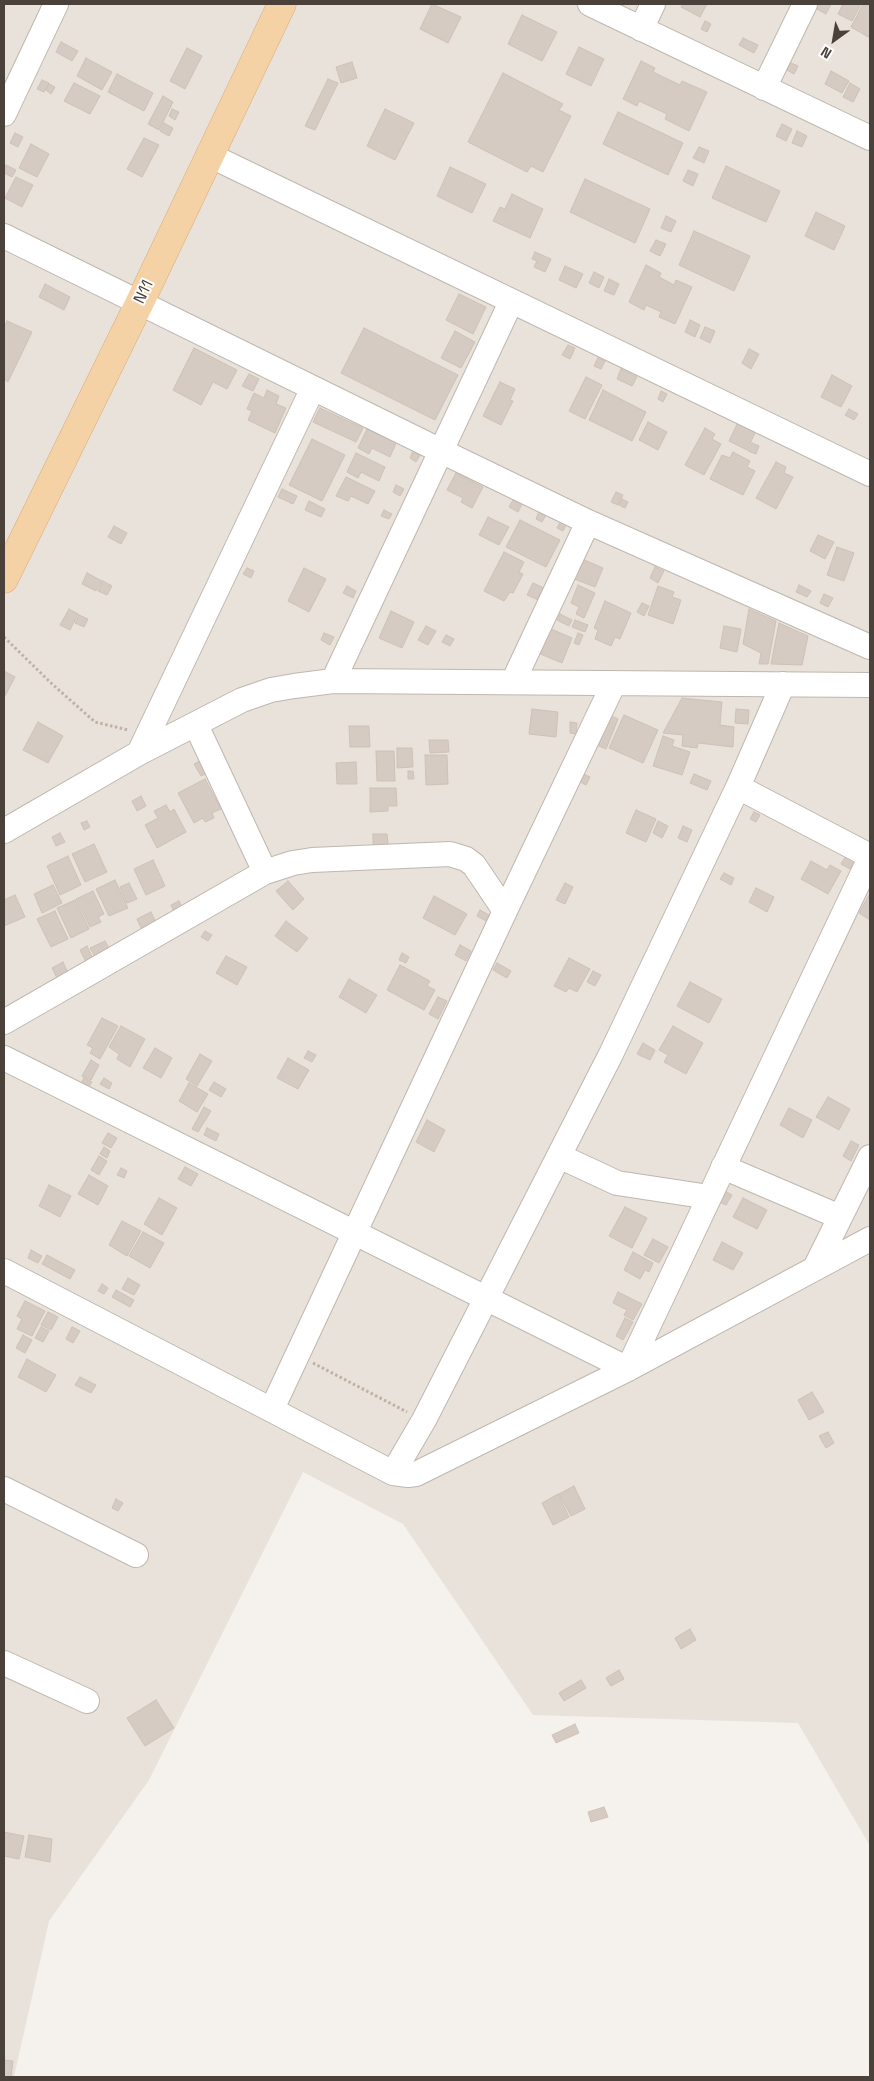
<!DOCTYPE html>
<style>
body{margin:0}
#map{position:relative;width:874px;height:2081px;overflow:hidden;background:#f5f1ec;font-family:"Space Grotesk",sans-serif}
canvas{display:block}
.frame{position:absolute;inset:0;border:5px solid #49413a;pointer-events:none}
.north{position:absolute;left:809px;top:15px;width:50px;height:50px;-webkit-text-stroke:4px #fff;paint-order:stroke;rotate:212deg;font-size:14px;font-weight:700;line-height:20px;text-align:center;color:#49413a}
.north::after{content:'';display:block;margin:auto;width:18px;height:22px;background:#49413a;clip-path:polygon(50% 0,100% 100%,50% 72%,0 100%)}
</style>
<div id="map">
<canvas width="874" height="2081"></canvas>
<div class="frame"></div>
<div class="north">N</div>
</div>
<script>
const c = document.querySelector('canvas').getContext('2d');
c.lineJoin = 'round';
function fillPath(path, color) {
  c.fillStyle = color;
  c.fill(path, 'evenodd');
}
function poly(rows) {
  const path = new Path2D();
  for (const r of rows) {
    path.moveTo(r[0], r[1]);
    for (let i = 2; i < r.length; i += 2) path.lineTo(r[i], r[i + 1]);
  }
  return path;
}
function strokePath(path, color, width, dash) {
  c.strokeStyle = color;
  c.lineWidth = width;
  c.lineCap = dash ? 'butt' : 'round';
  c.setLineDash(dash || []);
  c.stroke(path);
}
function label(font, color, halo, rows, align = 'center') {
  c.font = font + ' "Space Grotesk",sans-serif';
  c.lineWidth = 4;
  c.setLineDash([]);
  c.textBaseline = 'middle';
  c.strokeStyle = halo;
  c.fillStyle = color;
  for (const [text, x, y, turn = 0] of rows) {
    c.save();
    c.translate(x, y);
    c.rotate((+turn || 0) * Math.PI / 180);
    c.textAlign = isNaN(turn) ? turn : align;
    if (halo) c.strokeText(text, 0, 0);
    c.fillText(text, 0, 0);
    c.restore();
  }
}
fillPath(poly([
 [4,4,870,4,870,1846,798,1723,533,1715,403,1524,303,1472,149,1780,49,1921,14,2077,4,2077]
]), '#e8e2db');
const building = poly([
 [432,4,461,17,448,43,420,29,432,4],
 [683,4,707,4,700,17,681,7,683,4],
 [818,4,831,4,826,14,815,8,818,4],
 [843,4,861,4,852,21,838,14,843,4],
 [863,4,870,4,870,38,851,27,863,4],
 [522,15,557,32,542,61,508,44,522,15],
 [705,21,711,24,707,32,701,29,705,21],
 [743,38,758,45,754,53,739,45,743,38],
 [61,42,78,51,72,61,56,52,61,42],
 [579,47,604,59,591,86,566,74,579,47],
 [187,48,202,56,185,89,170,81,187,48],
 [86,58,112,72,102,90,77,76,86,58],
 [641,61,655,68,653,72,680,85,682,81,707,92,689,131,665,119,667,114,639,101,637,106,623,99,641,61],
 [352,62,357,78,341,83,336,67,352,62],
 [791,63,798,66,794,74,787,70,791,63],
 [831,71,849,81,842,93,825,84,831,71],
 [503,73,563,104,559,110,571,116,543,172,531,166,527,172,468,142,503,73],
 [117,74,153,93,144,111,108,92,117,74],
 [328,79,338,83,315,130,305,126,328,79],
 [42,80,49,83,44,92,37,89,42,80],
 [74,83,100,96,90,114,64,101,74,83],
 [850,83,860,89,853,102,843,97,850,83],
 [49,84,55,87,51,94,46,90,49,84],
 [163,96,173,102,159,130,148,124,163,96],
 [172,109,179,112,175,120,169,116,172,109],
 [385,109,414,123,395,160,367,146,385,109],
 [618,112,683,143,668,175,603,144,618,112],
 [164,123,173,128,169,136,160,131,164,123],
 [782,124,792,129,786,141,776,136,782,124],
 [797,131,807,136,802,147,792,143,797,131],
 [15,133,23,137,18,147,10,143,15,133],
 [144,138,159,145,142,177,127,169,144,138],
 [31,144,49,154,37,177,19,168,31,144],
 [699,147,709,151,704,163,693,158,699,147],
 [6,165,16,170,12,177,4,173,6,165],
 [726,166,780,191,766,222,712,198,726,166],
 [450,167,486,184,472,213,437,196,450,167],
 [688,170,698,174,693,186,683,181,688,170],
 [16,177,33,185,22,207,5,198,16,177],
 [585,179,650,209,635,243,570,212,585,179],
 [512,194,543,209,530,238,493,221,500,207,505,209,512,194],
 [816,212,845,226,834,250,805,236,816,212],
 [666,216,676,221,671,232,661,228,666,216],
 [694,231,750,256,734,291,679,265,694,231],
 [656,240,666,244,660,256,650,251,656,240],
 [535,252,551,259,545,272,534,267,537,261,532,259,535,252],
 [646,265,661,273,659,277,674,285,676,280,692,287,675,324,659,317,661,312,646,305,644,310,629,302,646,265],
 [565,266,583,274,576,288,559,280,565,266],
 [594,272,604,277,599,288,589,283,594,272],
 [609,279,619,284,614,295,604,291,609,279],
 [45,284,70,297,64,310,39,297,45,284],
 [459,294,486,307,473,334,446,320,459,294],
 [690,320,700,325,695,337,685,332,690,320],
 [7,321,32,332,8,382,4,379,4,328,7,321],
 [705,327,715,331,710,343,700,338,705,327],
 [364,328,458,375,435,420,341,373,364,328],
 [455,331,475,342,461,368,441,358,455,331],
 [568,345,575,348,570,359,562,355,568,345],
 [194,348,237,370,227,389,213,382,201,405,173,390,194,348],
 [749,349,759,354,751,369,742,363,749,349],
 [598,358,605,361,601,369,594,366,598,358],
 [621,369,637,377,632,386,617,379,621,369],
 [249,374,259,379,253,391,242,386,249,374],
 [832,375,852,386,841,407,821,397,832,375],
 [586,377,602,385,585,419,569,411,586,377],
 [500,382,515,389,510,400,513,401,501,425,483,416,500,382],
 [267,390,279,396,276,404,286,408,275,433,248,420,252,411,247,409,254,393,264,398,267,390],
 [603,390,646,412,632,441,589,420,603,390],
 [661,391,667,394,663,402,658,399,661,391],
 [320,408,363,428,356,442,313,422,320,408],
 [849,409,858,414,854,420,845,415,849,409],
 [741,416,759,424,747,450,729,441,741,416],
 [648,422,667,432,658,450,639,440,648,422],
 [705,428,715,434,712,439,721,444,704,475,685,465,705,428],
 [367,429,396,443,390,457,372,448,369,454,358,448,367,429],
 [312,439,345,455,322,501,289,485,312,439],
 [752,443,759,446,756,454,748,451,752,443],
 [413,451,420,455,416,462,410,458,413,451],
 [733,452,750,461,747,467,755,471,743,495,710,479,722,455,730,458,733,452],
 [356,453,385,467,379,481,361,472,358,478,347,472,356,453],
 [776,462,786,467,784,473,793,477,776,509,756,498,776,462],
 [456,473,483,487,472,508,461,502,463,498,447,490,456,473],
 [346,477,375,491,368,504,351,496,348,501,336,496,346,477],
 [396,485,404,489,400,496,393,492,396,485],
 [282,489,297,496,293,504,278,497,282,489],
 [616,492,623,495,618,505,611,502,616,492],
 [622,499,628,502,625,508,619,505,622,499],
 [513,500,522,504,518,512,509,507,513,500],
 [309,501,325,509,321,517,305,510,309,501],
 [384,510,392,514,389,519,381,516,384,510],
 [539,511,546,515,542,522,536,519,539,511],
 [488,517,509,527,499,545,479,535,488,517],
 [520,520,560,540,546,567,506,547,520,520],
 [561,520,567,523,563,531,557,528,561,520],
 [114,526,127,533,121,544,108,537,114,526],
 [818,535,834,542,825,559,810,551,818,535],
 [837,547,854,553,844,581,827,575,837,547],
 [504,552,524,562,519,572,523,574,513,593,510,592,504,601,484,591,504,552],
 [580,558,603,568,595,587,572,578,580,558],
 [655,567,664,571,658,583,650,578,655,567],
 [247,568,254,571,251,578,243,574,247,568],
 [304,568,326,579,309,612,288,601,304,568],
 [87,573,102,581,96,591,82,584,87,573],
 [103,581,112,586,107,595,98,591,103,581],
 [533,583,544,588,538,600,527,595,533,583],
 [578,585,595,593,584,618,576,614,579,607,571,603,578,585],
 [799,585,811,591,807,597,796,592,799,585],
 [347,586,356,591,353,598,343,593,347,586],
 [658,586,674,592,672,597,681,600,673,624,648,615,658,586],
 [824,594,833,598,828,607,820,603,824,594],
 [605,601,631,613,620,639,615,637,611,646,595,639,598,630,594,628,605,601],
 [642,603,649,606,644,616,637,612,642,603],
 [69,609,78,614,70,630,60,625,69,609],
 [749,609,776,621,768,664,759,664,761,653,743,644,749,609],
 [391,611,414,622,402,648,379,638,391,611],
 [560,614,572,620,569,626,557,620,560,614],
 [79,615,88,619,84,627,75,623,79,615],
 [575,620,588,625,585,632,572,627,575,620],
 [779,623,808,636,802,665,771,664,779,623],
 [426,626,436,631,428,645,418,640,426,626],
 [724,626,741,629,737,652,720,648,724,626],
 [549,628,572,638,562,663,538,653,549,628],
 [324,633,334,637,330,645,321,640,324,633],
 [578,633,583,635,579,645,574,643,578,633],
 [446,635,454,639,450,646,442,642,446,635],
 [4,671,15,677,5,696,4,695,4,671],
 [682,698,722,702,720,725,734,727,733,747,698,743,697,748,682,746,683,735,663,733,682,698],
 [532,709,558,712,556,737,529,734,532,709],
 [736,709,749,710,748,724,735,723,736,709],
 [605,713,618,719,606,749,592,743,605,713],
 [624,715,658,730,643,763,609,748,624,715],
 [38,722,63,736,48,763,23,750,38,722],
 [570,722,577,723,576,734,570,733,570,722],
 [349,726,369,726,370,747,350,747,349,726],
 [663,736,674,740,672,746,690,752,682,775,653,766,663,736],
 [429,740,448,740,449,752,430,753,429,740],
 [397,748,412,748,413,767,397,768,397,748],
 [376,751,394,751,395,781,377,781,376,751],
 [425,755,447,755,448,784,426,785,425,755],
 [202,760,209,772,201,776,194,764,202,760],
 [356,762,357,784,337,784,336,763,356,762],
 [408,771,413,771,414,779,408,779,408,771],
 [584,774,590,777,586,785,580,782,584,774],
 [694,774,711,781,707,790,690,783,694,774],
 [205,779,221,809,212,813,214,818,205,822,203,818,194,823,178,793,205,779],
 [370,788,396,788,397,806,388,806,388,811,370,812,370,788],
 [141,796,146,806,137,811,132,801,141,796],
 [166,805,170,812,174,809,186,832,157,848,145,825,158,818,154,811,166,805],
 [636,810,656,819,646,842,626,833,636,810],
 [754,812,760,815,756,822,750,819,754,812],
 [87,821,90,827,84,830,81,823,87,821],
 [658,821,668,826,662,838,653,833,658,821],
 [683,826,692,830,687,842,678,838,683,826],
 [60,833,65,842,56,846,52,837,60,833],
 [373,834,387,834,388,844,373,845,373,834],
 [94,844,107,872,85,882,72,854,94,844],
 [68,856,81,885,60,895,47,866,68,856],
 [846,856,854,861,850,869,841,864,846,856],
 [153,860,165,886,146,895,134,869,153,860],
 [811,861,827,870,830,865,841,871,828,894,801,879,811,861],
 [724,873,734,878,731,885,720,879,724,873],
 [115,880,128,908,109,916,96,889,115,880],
 [288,881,304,899,293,910,276,891,288,881],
 [129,883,137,899,127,903,120,887,129,883],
 [565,883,573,887,565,904,556,900,565,883],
 [53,885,62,903,42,913,34,894,53,885],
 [756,888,774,897,767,912,749,902,756,888],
 [93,891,104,914,98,917,101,922,90,927,76,899,93,891],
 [870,893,870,920,859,913,870,893],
 [15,895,25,917,4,926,4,900,15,895],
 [434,896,467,914,455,935,423,918,434,896],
 [75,900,89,929,71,938,57,908,75,900],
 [179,901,183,910,175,914,171,905,179,901],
 [480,910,489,915,486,921,477,916,480,910],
 [55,911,68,939,51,947,37,919,55,911],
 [151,912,157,925,143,932,137,919,151,912],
 [286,921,308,938,297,952,275,936,286,921],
 [205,931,212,935,208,941,201,937,205,931],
 [105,941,110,950,95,957,90,948,105,941],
 [460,945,471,951,466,961,455,955,460,945],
 [87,946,93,959,86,962,80,950,87,946],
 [402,953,409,957,406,963,399,960,402,953],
 [226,956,247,967,237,985,216,973,226,956],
 [569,958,590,969,577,992,569,988,566,992,554,986,569,958],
 [63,962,68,973,57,978,52,968,63,962],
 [497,963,511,971,507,978,493,970,497,963],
 [400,965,430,981,427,986,435,990,424,1010,387,990,400,965],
 [593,971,601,975,595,986,587,982,593,971],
 [349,979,377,995,366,1013,339,997,349,979],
 [690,982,722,999,709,1023,677,1006,690,982],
 [438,997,447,1001,438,1019,429,1014,438,997],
 [102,1018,118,1026,100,1059,90,1053,93,1048,87,1045,102,1018],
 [121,1026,145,1039,130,1067,117,1059,119,1054,109,1047,121,1026],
 [673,1026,703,1043,686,1074,664,1062,668,1055,659,1050,673,1026],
 [643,1043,655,1050,650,1060,637,1054,643,1043],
 [155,1048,172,1058,161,1078,143,1068,155,1048],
 [308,1051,316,1055,312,1062,304,1058,308,1051],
 [200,1054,212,1061,197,1086,186,1079,200,1054],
 [288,1058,309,1070,298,1089,277,1078,288,1058],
 [91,1060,99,1065,91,1080,82,1076,91,1060],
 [84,1078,92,1082,88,1088,81,1084,84,1078],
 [104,1078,112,1083,109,1089,100,1084,104,1078],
 [214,1082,226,1089,221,1097,209,1090,214,1082],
 [189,1083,208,1094,197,1112,179,1101,189,1083],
 [828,1097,850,1109,839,1130,816,1117,828,1097],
 [204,1107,211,1111,198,1132,192,1129,204,1107],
 [789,1108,812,1120,803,1138,780,1125,789,1108],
 [427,1120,445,1130,434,1152,416,1142,427,1120],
 [207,1128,219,1134,216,1141,204,1135,207,1128],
 [108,1133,117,1138,111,1148,102,1143,108,1133],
 [851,1141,859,1145,851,1161,843,1156,851,1141],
 [104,1147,110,1151,107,1158,100,1154,104,1147],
 [99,1156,107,1161,99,1175,91,1170,99,1156],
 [185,1167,198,1174,191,1186,178,1179,185,1167],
 [121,1168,127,1171,124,1178,117,1175,121,1168],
 [89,1175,108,1186,98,1205,78,1194,89,1175],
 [49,1185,71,1196,60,1217,39,1206,49,1185],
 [725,1191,732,1195,726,1205,719,1202,725,1191],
 [159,1198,177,1208,162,1235,144,1224,159,1198],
 [743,1198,767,1210,757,1229,733,1217,743,1198],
 [625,1207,647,1218,632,1248,609,1236,625,1207],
 [122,1221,141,1231,127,1256,109,1245,122,1221],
 [143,1232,164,1243,150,1268,129,1256,143,1232],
 [653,1239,668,1247,659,1263,644,1255,653,1239],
 [722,1242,743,1253,733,1270,713,1260,722,1242],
 [31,1250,42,1256,38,1263,28,1258,31,1250],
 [633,1252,653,1263,649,1272,645,1270,640,1279,624,1270,633,1252],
 [47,1255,75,1270,70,1279,42,1264,47,1255],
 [128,1278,140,1285,134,1295,122,1289,128,1278],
 [102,1284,108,1288,104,1294,98,1291,102,1284],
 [116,1290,134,1300,130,1307,112,1297,116,1290],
 [618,1292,642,1304,633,1320,624,1315,627,1310,613,1303,618,1292],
 [25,1301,45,1311,32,1336,17,1329,22,1319,17,1316,25,1301],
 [48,1312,58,1317,51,1330,41,1325,48,1312],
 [625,1318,633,1322,623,1340,616,1336,625,1318],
 [41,1327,49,1331,43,1342,35,1338,41,1327],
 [72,1327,80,1331,73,1343,66,1339,72,1327],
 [23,1335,32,1340,25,1353,16,1348,23,1335],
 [27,1359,56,1375,46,1392,18,1377,27,1359],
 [80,1377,96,1385,91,1393,75,1385,80,1377],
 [812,1392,824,1412,809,1420,798,1400,812,1392],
 [828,1432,834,1443,826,1448,819,1436,828,1432],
 [574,1486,585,1509,571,1516,559,1494,574,1486],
 [558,1494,569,1517,553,1525,542,1503,558,1494],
 [116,1499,123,1503,118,1511,112,1508,116,1499],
 [690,1629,696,1640,681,1649,675,1638,690,1629],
 [619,1670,624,1679,611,1686,606,1678,619,1670],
 [581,1680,586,1688,564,1701,559,1693,581,1680],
 [156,1700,174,1728,145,1746,127,1718,156,1700],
 [575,1724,579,1733,556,1743,552,1735,575,1724],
 [604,1807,608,1817,591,1822,588,1812,604,1807],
 [4,1832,24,1836,19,1859,4,1856,4,1832],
 [29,1835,52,1839,50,1862,25,1857,29,1835],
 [4,2060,13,2061,11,2077,4,2077,4,2060]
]);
fillPath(building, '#d5cbc3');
strokePath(building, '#cfc2b6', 1);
const minor = poly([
 [590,4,870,138],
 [641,29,653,4],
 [764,88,805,4],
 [4,114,56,4],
 [209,155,870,474],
 [4,236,441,451,588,522,870,647],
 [333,681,511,302],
 [513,682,588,522],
 [196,725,265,872],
 [139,753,313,388],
 [738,787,870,856],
 [4,831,139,753,242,700,271,690,294,686,333,681,870,685],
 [4,1022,265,872,293,863,312,860,450,854,466,859,474,865,505,911],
 [4,1058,628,1369],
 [559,1156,617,1183,709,1197],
 [723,1167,840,1217],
 [815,1268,870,1157],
 [4,1271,393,1473,408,1475,416,1474,628,1369,870,1239],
 [628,1369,870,858],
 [272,1409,505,911,614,683],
 [393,1473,424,1420,611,1054,738,787,783,684],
 [4,1489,136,1555],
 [4,1663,87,1701]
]);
const major = poly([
 [4,579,140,302,282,4]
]);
strokePath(minor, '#bfb7af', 26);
strokePath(major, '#d9ad76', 29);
strokePath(poly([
 [4,637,51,683,95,722,128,730],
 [313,1363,407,1412]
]), '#c0b1a2', 3, [2.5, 2.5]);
strokePath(minor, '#fff', 24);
strokePath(major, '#f5d2a5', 28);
label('16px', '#49413a', '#fff', [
 ["N11",144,292,-64]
]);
</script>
